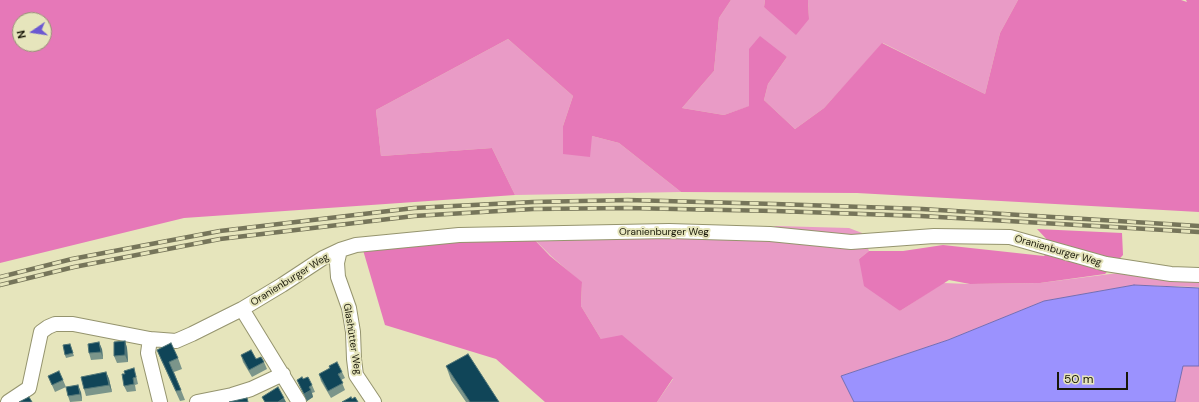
<!DOCTYPE html>
<meta charset="utf-8">
<style>
body{margin:0}
#map{position:relative;width:1199px;height:402px;overflow:hidden;background:#e6e5bc;font-family:"DM Sans",sans-serif}
canvas{display:block}
.north{position:absolute;left:12px;top:12px;width:40px;height:40px;box-sizing:border-box;background:#e6e5bc;border:1px solid #949374;border-radius:50%;rotate:257deg;font-size:11px;font-weight:700;line-height:16px;text-align:center;color:#191809}
.north::after{content:'';display:block;margin:auto;width:14px;height:18px;background:#6b58d1;clip-path:polygon(50% 0,100% 100%,50% 72%,0 100%)}
.scale{position:absolute;left:1057px;top:372px;width:71px;height:18px;box-sizing:border-box;border:2px solid #191809;border-top:0;padding-left:5px;font-size:12px;line-height:14px;white-space:nowrap;color:#191809;-webkit-text-stroke:3px #e6e5bc;paint-order:stroke}
</style>
<div id="map">
<canvas width="1199" height="402"></canvas>
<div class="north">N</div>
<div class="scale">50 m</div>
</div>
<script>
const c = document.querySelector('canvas').getContext('2d');
c.lineJoin = 'round';
function fillPath(path, color) {
  c.fillStyle = color;
  c.fill(path, 'evenodd');
}
function poly(rows) {
  const path = new Path2D();
  for (const r of rows) {
    path.moveTo(r[0], r[1]);
    for (let i = 2; i < r.length; i += 2) path.lineTo(r[i], r[i + 1]);
  }
  return path;
}
function strokePath(path, color, width, dash) {
  c.strokeStyle = color;
  c.lineWidth = width;
  c.lineCap = dash ? 'butt' : 'round';
  c.setLineDash(dash || []);
  c.stroke(path);
}
function label(font, color, halo, rows, align = 'center') {
  c.font = font + ' "DM Sans",sans-serif';
  c.lineWidth = 4;
  c.setLineDash([]);
  c.textBaseline = 'middle';
  c.strokeStyle = halo;
  c.fillStyle = color;
  for (const [text, x, y, turn = 0] of rows) {
    c.save();
    c.translate(x, y);
    c.rotate((+turn || 0) * Math.PI / 180);
    c.textAlign = isNaN(turn) ? turn : align;
    if (halo) c.strokeText(text, 0, 0);
    c.fillText(text, 0, 0);
    c.restore();
  }
}
fillPath(poly([
 [731,0,765,0,764,7,809,19,808,0,1018,0,1000,33,985,94,883,43,824,108,795,129,764,100,768,84,787,57,749,49,750,106,724,115,682,108,714,71,719,18],
 [508,39,573,96,563,126,592,136,619,143,681,192,515,195,492,148,381,156,376,110],
 [776,226,849,228,862,233,869,251,859,259,900,311,943,283,970,284,1040,283,1118,273,1199,281,1199,287,1134,285,1044,301,948,340,841,376,854,402,657,402,673,379,601,339,581,306,582,283,551,256,529,234,744,237],
 [1183,366,1199,366,1199,402,1175,402]
]), '#e99bc6');
fillPath(poly([
 [0,0,731,0,719,18,714,71,682,108,724,115,749,106,749,49,760,36,787,57,768,84,764,100,795,129,824,108,882,43,985,94,1000,33,1018,0,1181,0,1187,2,1186,0,1199,0,1199,212,857,193,681,192,619,143,592,136,590,157,563,154,563,126,573,96,508,39,376,110,381,156,492,148,515,195,184,218,0,263],
 [20,20,44,20,44,44,20,44],
 [765,0,808,0,809,19,796,35,764,7],
 [1037,229,1122,233,1123,255,1105,274,1040,283,970,284,949,280,900,311,864,286,859,259,869,251,903,251,943,245,1044,256,1053,246],
 [529,234,550,256,582,282,581,306,601,339,622,335,673,378,657,402,545,402,496,359,385,325,363,250]
]), '#e678b8');
const water = poly([
 [1134,285,1199,288,1199,366,1183,366,1175,402,854,402,841,376,948,340,1044,301,1134,285]
]);
fillPath(water, '#9b92fe');
strokePath(water, '#746db4', 1);
const minor = poly([
 [340,250,337,263,338,277,349,308,353,332,354,359,356,375,374,402],
 [242,309,299,402],
 [150,339,148,353,160,402],
 [8,402,29,388,41,332,48,327,55,324,73,324,150,339,176,341,192,334,242,309,282,285,323,258,340,250,356,245,459,235,669,231,770,234,851,242,934,236,1010,237,1106,264,1171,274,1199,275],
 [197,402,232,395,251,389,283,374]
]);
strokePath(minor, '#95946e', 16);
strokePath(minor, '#fff', 14);
const rail = poly([
 [0,277,72,259,220,231,414,208,533,202,628,200,775,204,922,209,1199,226],
 [0,285,74,267,220,239,414,216,533,209,627,208,775,211,921,216,1199,232]
]);
strokePath(rail, '#76755a', 4.5);
strokePath(rail, '#e6e5bc', 3, [9]);
fillPath(poly([
 [125,341,127,348,128,362,117,363,114,356],
 [70,344,74,356,66,358,65,355],
 [102,349,103,359,91,360,89,353],
 [157,350,178,358,182,369,174,372,181,390,185,400,180,401,161,360],
 [241,355,264,362,267,369,252,377,243,362],
 [446,366,499,402,466,402,451,380],
 [106,372,109,379,112,392,86,396,84,389],
 [342,372,345,378,341,380,345,390,331,398,321,381,319,374],
 [136,375,138,384,135,385,136,391,127,392,124,386],
 [48,376,63,380,66,387,55,392],
 [303,379,312,385,315,392,312,393,313,397,307,401,300,387,297,380],
 [81,392,82,401,70,402,68,396]
]), '#7b958a');
fillPath(poly([
 [125,341,127,348,128,362,125,355],
 [99,342,102,349,103,359,101,352],
 [106,372,109,379,112,392,109,385],
 [78,385,81,392,82,401,80,394],
 [311,390,313,397,307,401,304,394],
 [284,398,286,402,278,402]
]), '#507576');
const building = poly([
 [125,341,125,355,114,356,114,342,125,341],
 [99,342,101,352,89,353,88,344,99,342],
 [171,343,178,358,169,362,181,390,176,391,157,350,171,343],
 [70,344,73,353,65,355,63,345,70,344],
 [251,350,256,359,261,357,264,362,249,370,241,355,251,350],
 [468,354,499,402,470,402,446,366,468,354],
 [337,362,342,372,338,374,343,383,328,391,319,374,330,368,329,366,337,362],
 [134,368,136,377,133,378,134,384,124,386,122,374,125,374,124,371,134,368],
 [59,371,63,380,52,385,48,376,59,371],
 [106,372,109,385,84,389,81,377,106,372],
 [302,377,303,379,308,377,312,385,309,387,311,390,304,394,297,380,302,377],
 [78,385,80,394,68,396,66,387,78,385],
 [278,387,284,398,278,402,265,402,262,397,278,387],
 [29,397,32,402,19,402,29,397],
 [351,397,352,399,355,397,358,402,342,402,351,397],
 [247,398,248,402,229,402,247,398]
]);
fillPath(building, '#104558');
strokePath(building, '#507576', 1);
label('10px', '#191809', '#e6e5bc', [
 ["Oranienburger Weg",664,232],
 ["Oranienburger Weg",1058,251,16],
 ["Oranienburger Weg",290,280,-32],
 ["Glashütter Weg",352,339,81]
]);
</script>
